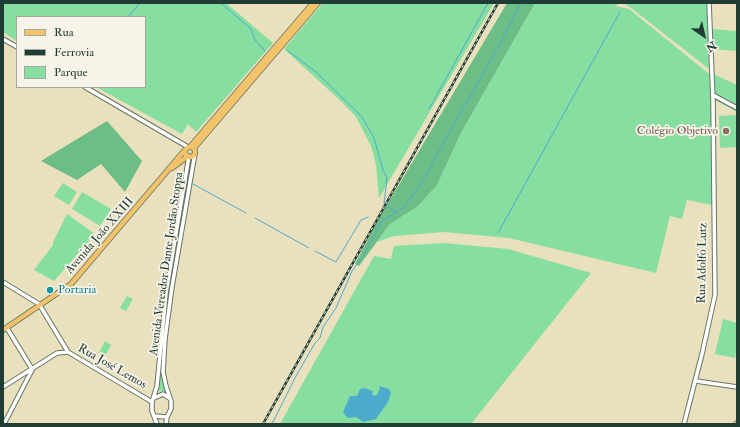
<!DOCTYPE html>
<meta charset="utf-8">
<style>
body{margin:0}
#map{position:relative;width:740px;height:427px;overflow:hidden;background:#e9e0bd;font-family:"IM FELL Double Pica",serif}
canvas{display:block}
.frame{position:absolute;inset:0;border:4px solid #1f3d34;pointer-events:none}
.legend{position:absolute;left:16px;top:16px;width:130px;height:72px;box-sizing:border-box;background:#f7f3e8;border:1px solid #a1aaa0;margin:0;padding:5px 7px;list-style:none;font-size:12px;color:#1f3d34}
.legend li{display:flex;align-items:center;gap:8px;height:20px}
.legend b{width:20px;border:1px solid #a1aaa0}
.north{position:absolute;left:684px;top:16px;width:40px;height:40px;-webkit-text-stroke:3px #f7f3e8;paint-order:stroke;rotate:146deg;font-size:11px;font-weight:700;line-height:16px;text-align:center;color:#1f3d34}
.north::after{content:'';display:block;margin:auto;width:14px;height:18px;background:#1f3d34;clip-path:polygon(50% 0,100% 100%,50% 72%,0 100%)}
</style>
<div id="map">
<canvas width="740" height="427"></canvas>
<div class="frame"></div>
<ul class="legend">
<li><b style="height:5px;background:#f2c36a"></b>Rua</li>
<li><b style="height:5px;background:#1f3d34"></b>Ferrovia</li>
<li><b style="height:11px;background:#87dea1"></b>Parque</li>
</ul>
<div class="north">N</div>
</div>
<script>
const c = document.querySelector('canvas').getContext('2d');
c.lineJoin = 'round';
function fillPath(path, color) {
  c.fillStyle = color;
  c.fill(path, 'evenodd');
}
function poly(rows) {
  const path = new Path2D();
  for (const r of rows) {
    if (r.length === 3) {
      path.moveTo(r[0] + r[2], r[1]);
      path.arc(r[0], r[1], r[2], 0, 2 * Math.PI);
      continue;
    }
    path.moveTo(r[0], r[1]);
    for (let i = 2; i < r.length; i += 2) path.lineTo(r[i], r[i + 1]);
  }
  return path;
}
function strokePath(path, color, width, dash) {
  c.strokeStyle = color;
  c.lineWidth = width;
  c.lineCap = dash ? 'butt' : 'round';
  c.setLineDash(dash || []);
  c.stroke(path);
}
function label(font, color, halo, rows, align = 'center') {
  c.font = font + ' "IM FELL Double Pica",serif';
  c.lineWidth = 3.5;
  c.setLineDash([]);
  c.textBaseline = 'middle';
  c.strokeStyle = halo;
  c.fillStyle = color;
  for (const [text, x, y, turn = 0] of rows) {
    c.save();
    c.translate(x, y);
    c.rotate((+turn || 0) * Math.PI / 180);
    c.textAlign = isNaN(turn) ? turn : align;
    if (halo) c.strokeText(text, 0, 0);
    c.fillText(text, 0, 0);
    c.restore();
  }
}
fillPath(poly([
 [3,3,226,3,273,43,196,132,188,124,182,134,96,87,145,87,145,17,17,17,17,41,3,32],
 [323,3,494,3,379,198,376,165,371,146,356,117,343,103,284,49],
 [535,3,621,3,615,6,629,9,709,74,712,101,712,205,687,200,682,219,670,216,656,273,509,238,444,232,394,236,377,242,390,224,417,207,437,185,461,133],
 [623,3,707,3,709,69,630,7],
 [711,29,737,31,737,51,712,49],
 [713,74,737,85,737,112,715,100],
 [737,115,737,147,720,148,719,116],
 [63,183,77,192,69,205,54,196],
 [82,192,111,209,100,226,72,209],
 [67,214,95,234,54,281,34,270,53,245,53,242],
 [444,243,508,249,591,273,471,424,280,424,374,256,391,259,394,246],
 [127,296,133,299,126,311,120,308],
 [723,319,737,323,737,348,735,358,715,354],
 [105,341,111,345,105,356,99,353],
 [160,376,162,376,166,392,158,391]
]), '#87dea1');
fillPath(poly([
 [507,3,535,3,461,133,437,185,417,207,390,224,359,266,355,264,378,220],
 [107,121,142,161,125,192,101,164,77,180,41,161]
]), '#6dbd87');
fillPath(poly([
 [379,386,389,389,391,393,388,402,376,419,363,422,356,417,348,418,345,415,343,412,350,396,357,396,360,389,364,388,373,391,372,394,374,396,377,395,380,389]
]), '#4dabcc');
strokePath(poly([
 [221,3,251,29,255,40,265,51],
 [128,17,140,3],
 [287,50,317,73,362,117,374,138,383,170,387,178,384,204],
 [429,109,488,3],
 [193,184,246,213],
 [387,206,395,211],
 [255,218,309,248],
 [498,233,620,12],
 [315,251,336,262,361,220,368,217],
 [272,424,296,376,315,343,320,338,323,327,336,308,352,271,364,255,382,221,404,207,427,175,437,154,501,42,521,3]
]), '#4dabcc', 1);
const minor = poly([
 [3,39,17,47],
 [85,87,188,147],
 [713,95,737,108],
 [3,282,39,304,68,352,152,402],
 [7,328,32,369],
 [696,381,737,387],
 [3,387,57,353,68,352],
 [154,398,163,394,169,398],
 [154,416,167,417],
 [4,424,32,370],
 [157,424,152,411,152,402,157,386,166,293,189,156],
 [166,424,167,417,171,409,171,401,166,386,163,372,165,339,172,287,195,153],
 [684,424,702,354,715,295,713,100,709,3]
]);
const major = poly([
 [190,147,313,3],
 [190,152,5],
 [194,148,318,3],
 [172,168,188,156],
 [3,330,71,284,185,150],
 [736,424,737,423]
]);
strokePath(minor, '#667664', 5.5);
strokePath(major, '#667664', 6);
strokePath(minor, '#fff', 3.5);
strokePath(major, '#f2c36a', 4.5);
const rail = poly([
 [263,424,498,3]
]);
strokePath(rail, '#1f3d34', 2.5);
strokePath(rail, '#f7f3e8', 1, [3]);
for (const [x, y, r, color] of [
 [726,131,4,"#8d6e63"],
 [50,290,4,"#0f9aa8"]
]) {
  const dot = new Path2D();
  dot.arc(x, y, r, 0, 2 * Math.PI);
  c.fillStyle = color;
  c.fill(dot);
  strokePath(dot, '#f7f3e8', 1.5);
}
label('12px', '#785e54', '#f7f3e8', [
 ["Colégio Objetivo",718,131]
], 'right');
label('12px', '#1f3d34', '#f7f3e8', [
 ["Avenida João XXIII",100,236,-49],
 ["Rua Adolfo Lutz",703,263,-89],
 ["Avenida Vereador Dante Jordão Stoppa",167,264,-82],
 ["Rua José Lemos",112,367,30]
]);
label('12px', '#0d838f', '#f7f3e8', [
 ["Portaria",58,290]
], 'left');
</script>
